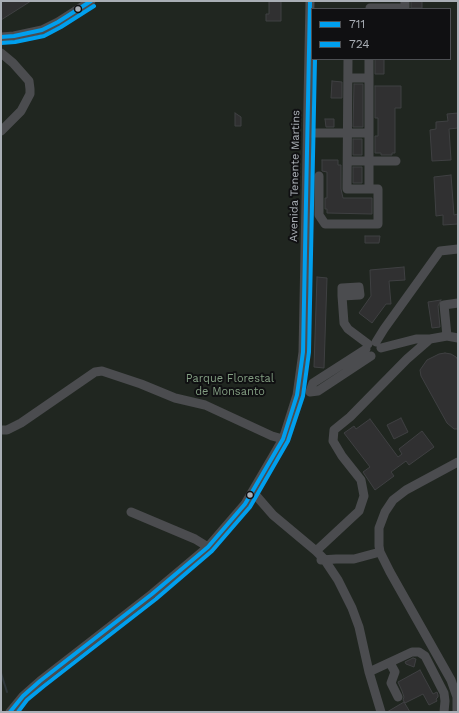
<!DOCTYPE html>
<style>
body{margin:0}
#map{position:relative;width:459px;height:713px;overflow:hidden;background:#161616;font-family:"Work Sans",sans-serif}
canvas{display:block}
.frame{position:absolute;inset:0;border:2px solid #a9aeb5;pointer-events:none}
.legend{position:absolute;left:311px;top:8px;width:140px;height:52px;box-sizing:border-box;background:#101012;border:1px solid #4d4f53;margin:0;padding:5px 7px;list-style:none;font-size:12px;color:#a9aeb5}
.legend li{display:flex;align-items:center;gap:8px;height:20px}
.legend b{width:20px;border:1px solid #4d4f53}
</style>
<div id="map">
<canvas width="459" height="713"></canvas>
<div class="frame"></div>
<ul class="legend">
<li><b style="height:5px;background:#009fee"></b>711</li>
<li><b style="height:5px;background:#009fee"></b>724</li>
</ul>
</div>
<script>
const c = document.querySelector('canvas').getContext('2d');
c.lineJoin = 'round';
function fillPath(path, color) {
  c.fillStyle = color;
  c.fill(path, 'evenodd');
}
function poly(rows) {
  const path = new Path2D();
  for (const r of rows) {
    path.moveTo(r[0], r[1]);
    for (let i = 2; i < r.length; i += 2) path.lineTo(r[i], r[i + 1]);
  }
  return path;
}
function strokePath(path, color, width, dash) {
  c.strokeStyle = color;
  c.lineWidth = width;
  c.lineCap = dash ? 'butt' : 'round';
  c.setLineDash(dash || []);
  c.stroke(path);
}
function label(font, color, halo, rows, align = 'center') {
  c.font = font + ' "Work Sans",sans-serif';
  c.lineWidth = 4;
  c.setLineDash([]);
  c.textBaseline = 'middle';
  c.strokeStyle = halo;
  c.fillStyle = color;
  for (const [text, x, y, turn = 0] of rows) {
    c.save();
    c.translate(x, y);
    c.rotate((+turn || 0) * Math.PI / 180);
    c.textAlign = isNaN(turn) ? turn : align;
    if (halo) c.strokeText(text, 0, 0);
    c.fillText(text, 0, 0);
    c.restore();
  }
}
fillPath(poly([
 [1,1,458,1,458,712,1,712],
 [312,9,450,9,450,59,312,59]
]), '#202620');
strokePath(poly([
 [1,673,7,692]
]), '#2e363a', 2);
const building = poly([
 [1,1,31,1,1,20,1,1],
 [269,1,281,1,281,21,266,21,266,14,269,14,269,1],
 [411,1,422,1,422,8,411,8,411,1],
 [375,59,384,59,384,74,375,74,375,59],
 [332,81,342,82,342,98,331,98,332,81],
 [354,84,363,84,363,127,353,127,354,84],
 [375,86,401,86,401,108,395,108,395,153,392,153,392,155,381,155,381,153,375,153,375,136,378,136,378,118,375,118,375,86],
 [235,113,241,117,241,126,235,126,235,113],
 [458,113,458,128,449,129,451,160,432,161,430,130,436,129,436,122,448,121,447,114,458,113],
 [325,119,334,119,334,127,326,127,325,119],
 [353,139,362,139,362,155,353,155,353,139],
 [322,160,338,160,338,165,341,165,341,189,343,198,372,198,372,214,327,213,327,209,325,209,325,198,327,198,327,172,322,171,322,160],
 [353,167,362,167,362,183,353,183,353,167],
 [451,175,454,215,458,214,458,224,443,225,443,215,436,216,434,177,451,175],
 [365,236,380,236,379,243,365,243,365,236],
 [404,267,405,280,389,281,391,304,386,304,372,323,359,313,371,296,370,270,404,267],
 [317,277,327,278,324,368,314,367,317,277],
 [441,300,438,306,440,327,432,328,428,302,441,300],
 [445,353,451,354,456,357,458,360,458,429,454,429,447,423,421,376,420,370,427,360,439,354,445,353],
 [401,418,408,432,394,439,387,425,401,418],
 [370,419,398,457,402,454,399,449,422,431,434,447,409,465,406,461,391,472,394,476,375,490,363,472,370,467,344,433,354,426,356,429,370,419],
 [413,658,416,659,414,667,406,664,405,662,413,658],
 [420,670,433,694,437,692,438,695,438,697,436,699,437,701,429,705,423,694,405,703,403,700,404,697,402,691,398,682,420,670],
 [404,702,410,712,387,712,404,702]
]);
fillPath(building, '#303031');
strokePath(building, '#3f4042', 1);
strokePath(poly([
 [370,9,370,8,405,8,405,1],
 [1,37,14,36,42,30,58,22,91,1],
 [1,53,13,63,29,81,30,89,30,94,21,111,1,131],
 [348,59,347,189,369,189,369,59],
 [348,78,369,78],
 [308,133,369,133],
 [348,161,396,161],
 [319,176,319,215,325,224,378,224,378,189,369,189],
 [342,296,360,295,359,287,342,288,342,296,344,323,348,329,368,344],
 [447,336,444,305,458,303],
 [376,342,384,329,440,251,458,249],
 [381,348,416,339,430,339],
 [366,349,313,383,310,392,318,391,371,356],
 [1,430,7,430,21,423,95,372,102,371,141,384,175,398,205,405,272,436,283,439],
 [253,492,273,515,316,551,324,559,338,580,352,608,359,627,369,672,381,712],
 [131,512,195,539,208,547],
 [316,551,359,511,364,496,361,480,342,456,333,441,334,430,350,417,407,359,430,339,447,336,458,338],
 [321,560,336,559,354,559,380,552],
 [390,663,395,672,391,683,398,697],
 [369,672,412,652,419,652,425,656,444,693,445,701,444,712],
 [10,712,23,696,40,681,152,594,208,547,245,504,283,439,297,395,303,352,310,1],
 [457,712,457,697,451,680,390,572,380,552,379,546,379,528,385,512,393,500,406,490,458,462]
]), '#4b4c4f', 9);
strokePath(poly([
 [1,37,14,36,42,30,58,22,91,1],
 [10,712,23,696,40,681,152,594,208,547,245,504,283,439,297,395,303,352,310,1]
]), '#009fee', 4);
strokePath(poly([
 [1,43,15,42,44,36,61,27,94,6],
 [18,712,27,700,44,686,156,599,212,551,250,507,288,441,303,396,309,352,315,59]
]), '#009fee', 4);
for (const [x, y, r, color] of [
 [78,9,3.5,"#a9aeb5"],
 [250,495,3.5,"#a9aeb5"]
]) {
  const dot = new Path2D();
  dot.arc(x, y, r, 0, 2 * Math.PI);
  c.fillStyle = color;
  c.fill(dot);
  strokePath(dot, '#101012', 1.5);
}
label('11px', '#a9aeb5', '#101012', [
 ["Avenida Tenente Martins",295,176,-89]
]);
label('11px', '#839e82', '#101012', [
 ["Parque Florestal",230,379],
 ["de Monsanto",230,392]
]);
</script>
